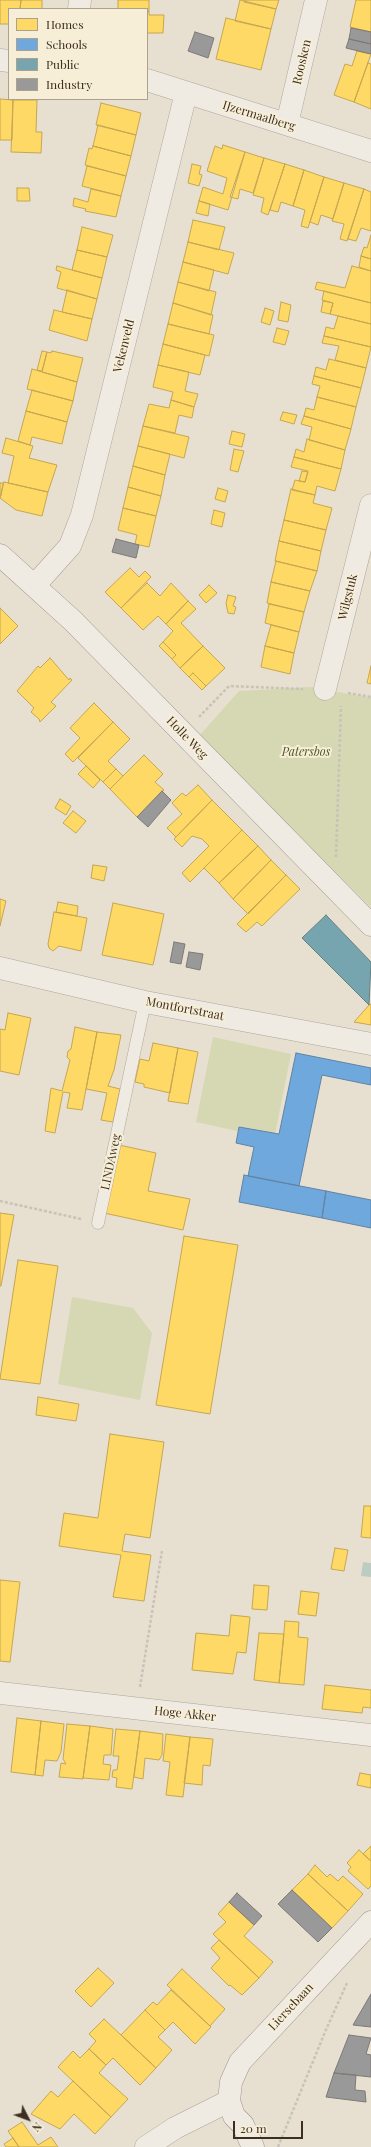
<!DOCTYPE html>
<style>
body{margin:0}
#map{position:relative;width:371px;height:2147px;overflow:hidden;background:#e7e0d1;font-family:"Playfair Display",serif}
canvas{display:block}
.legend{position:absolute;left:8px;top:8px;width:140px;height:92px;box-sizing:border-box;background:#f7eed8;border:1px solid #ada18e;margin:0;padding:5px 7px;list-style:none;font-size:12px;color:#3d2e20}
.legend li{display:flex;align-items:center;gap:8px;height:20px}
.legend b{width:20px;border:1px solid #ada18e}
.north{position:absolute;left:8px;top:2099px;width:40px;height:40px;-webkit-text-stroke:3px #f7eed8;paint-order:stroke;rotate:132deg;font-size:11px;font-weight:700;line-height:16px;text-align:center;color:#3d2e20}
.north::after{content:'';display:block;margin:auto;width:14px;height:18px;background:#3d2e20;clip-path:polygon(50% 0,100% 100%,50% 72%,0 100%)}
.scale{position:absolute;left:233px;top:2121px;width:70px;height:18px;box-sizing:border-box;border:2px solid #3d2e20;border-top:0;padding-left:5px;font-size:12px;line-height:14px;white-space:nowrap;color:#3d2e20;-webkit-text-stroke:3px #f7eed8;paint-order:stroke}
</style>
<div id="map">
<canvas width="371" height="2147"></canvas>
<ul class="legend">
<li><b style="height:11px;background:#ffd966"></b>Homes</li>
<li><b style="height:11px;background:#6fa8dc"></b>Schools</li>
<li><b style="height:11px;background:#76a5af"></b>Public</li>
<li><b style="height:11px;background:#999"></b>Industry</li>
</ul>
<div class="north">N</div>
<div class="scale">20 m</div>
</div>
<script>
const c = document.querySelector('canvas').getContext('2d');
c.lineJoin = 'round';
function fillPath(path, color) {
  c.fillStyle = color;
  c.fill(path, 'evenodd');
}
function poly(rows) {
  const path = new Path2D();
  for (const r of rows) {
    path.moveTo(r[0], r[1]);
    for (let i = 2; i < r.length; i += 2) path.lineTo(r[i], r[i + 1]);
  }
  return path;
}
function strokePath(path, color, width, dash) {
  c.strokeStyle = color;
  c.lineWidth = width;
  c.lineCap = dash ? 'butt' : 'round';
  c.setLineDash(dash || []);
  c.stroke(path);
}
function label(font, color, halo, rows, align = 'center') {
  c.font = font + ' "Playfair Display",serif';
  c.lineWidth = 4;
  c.setLineDash([]);
  c.textBaseline = 'middle';
  c.strokeStyle = halo;
  c.fillStyle = color;
  for (const [text, x, y, turn = 0] of rows) {
    c.save();
    c.translate(x, y);
    c.rotate((+turn || 0) * Math.PI / 180);
    c.textAlign = isNaN(turn) ? turn : align;
    if (halo) c.strokeText(text, 0, 0);
    c.fillText(text, 0, 0);
    c.restore();
  }
}
fillPath(poly([
 [311,687,371,698,371,907,199,736,239,691],
 [213,1037,291,1054,274,1139,196,1122],
 [72,1297,133,1308,152,1333,140,1400,58,1384]
]), '#d6d7b3');
fillPath(poly([
 [363,1562,371,1563,371,1577,361,1576]
]), '#bcccc2');
const homes = poly([
 [0,0,21,0,20,9,9,9,9,24,0,24,0,0],
 [21,0,42,0,42,9,20,9,21,0],
 [118,0,149,0,149,12,147,9,118,9,118,0],
 [240,0,276,9,271,29,235,21,240,0],
 [245,0,279,0,276,9,244,2,245,0],
 [356,0,371,0,371,32,350,27,356,0],
 [147,11,149,12,149,15,164,15,163,33,147,33,147,11],
 [226,18,271,29,261,70,216,59,226,18],
 [357,51,371,54,354,102,334,95,345,64,352,66,357,51],
 [368,63,371,64,371,109,354,102,368,63],
 [0,99,13,100,12,140,0,140,0,99],
 [13,100,37,100,36,132,42,132,41,153,11,152,13,100],
 [101,103,141,113,136,135,96,125,101,103],
 [98,125,136,135,131,156,93,146,98,125],
 [223,145,245,152,228,210,199,201,203,187,223,194,227,178,207,171,215,146,222,149,223,145],
 [93,146,131,156,126,176,85,165,89,148,92,149,93,146],
 [245,152,264,158,253,193,240,189,238,199,230,197,245,152],
 [264,158,285,164,268,215,261,212,264,198,253,195,264,158],
 [192,164,201,166,199,174,202,175,199,186,188,183,192,164],
 [285,164,304,170,293,206,281,202,278,212,270,210,285,164],
 [87,166,126,176,121,196,82,186,87,166],
 [304,170,324,177,308,228,301,226,305,210,293,206,304,170],
 [324,177,344,183,333,219,321,215,318,225,310,222,324,177],
 [344,183,364,189,347,241,340,239,344,224,332,221,344,183],
 [17,188,29,188,30,201,17,201,17,188],
 [91,189,121,196,116,217,85,211,86,209,73,206,74,198,88,202,91,189],
 [364,189,371,192,371,231,361,228,356,241,348,239,364,189],
 [199,201,210,204,208,216,196,213,199,201],
 [193,220,225,227,219,250,188,242,193,220],
 [82,227,113,235,107,257,77,250,82,227],
 [371,235,371,259,361,256,364,247,367,248,371,235],
 [188,242,234,253,228,274,183,262,188,242],
 [77,250,107,257,102,278,72,270,77,250],
 [361,256,371,259,371,271,359,267,361,256],
 [183,262,214,270,209,291,178,282,183,262],
 [57,266,102,278,97,299,57,288,61,272,56,270,57,266],
 [352,266,371,271,371,303,315,289,317,282,345,288,352,266],
 [178,282,216,292,211,315,173,303,178,282],
 [67,290,97,299,92,319,62,312,67,290],
 [324,291,371,303,371,324,330,314,333,303,322,300,324,291],
 [323,301,333,303,330,314,321,312,323,301],
 [281,302,291,305,288,322,278,320,281,302],
 [173,303,213,315,209,334,168,324,173,303],
 [265,308,274,311,270,325,261,322,265,308],
 [54,310,92,319,87,341,49,330,54,310],
 [338,316,371,324,371,347,324,336,326,327,334,329,338,316],
 [168,324,214,335,209,356,163,344,168,324],
 [277,328,289,331,285,345,273,342,277,328],
 [324,336,371,347,366,368,335,360,339,346,322,343,324,336],
 [163,344,205,355,200,375,158,365,163,344],
 [42,351,47,352,42,371,37,370,42,351],
 [52,351,83,358,77,382,42,372,47,352,51,353,52,351],
 [329,359,366,368,361,388,314,376,316,367,326,370,329,359],
 [158,365,189,372,185,391,198,394,194,407,171,400,173,392,153,387,158,365],
 [32,369,77,382,73,401,27,389,32,369],
 [314,376,361,388,356,407,317,397,320,386,312,384,314,376],
 [32,390,73,401,67,422,26,411,32,390],
 [317,397,356,407,351,429,304,416,306,408,314,410,317,397],
 [171,400,194,407,192,418,179,415,175,433,143,426,149,404,169,408,171,400],
 [26,411,67,422,62,444,32,437,30,445,18,441,26,411],
 [283,412,297,415,294,424,280,420,283,412],
 [304,416,351,429,345,450,309,440,312,427,301,424,304,416],
 [143,426,189,437,184,458,138,446,143,426],
 [232,431,245,434,242,447,229,444,232,431],
 [6,438,33,446,29,458,57,465,48,492,8,483,14,456,2,453,6,438],
 [307,439,345,450,341,469,294,457,296,449,304,452,307,439],
 [138,446,170,454,165,475,133,466,138,446],
 [234,449,244,451,238,472,230,470,234,449],
 [294,457,341,469,335,491,317,486,315,495,292,490,295,480,305,482,308,471,291,467,294,457],
 [133,466,165,475,161,496,128,487,133,466],
 [302,471,308,472,305,482,299,481,302,471],
 [4,482,48,492,42,516,16,510,0,498,4,482],
 [0,483,3,483,1,496,0,496,0,483],
 [128,487,161,496,156,516,123,508,128,487],
 [218,488,228,491,225,502,215,499,218,488],
 [291,489,315,495,313,503,332,508,326,530,284,520,291,489],
 [123,508,156,516,149,547,135,544,137,535,118,530,123,508],
 [214,510,225,513,222,527,211,524,214,510],
 [284,520,326,530,321,551,279,541,284,520],
 [279,541,321,551,317,571,275,561,279,541],
 [276,561,317,571,310,591,271,582,276,561],
 [130,568,139,577,145,571,151,577,121,608,105,592,130,568],
 [271,582,310,591,304,612,267,603,271,582],
 [147,583,160,596,171,583,188,601,166,624,158,616,143,630,121,608,147,583],
 [209,585,217,593,206,603,199,595,209,585],
 [228,595,236,597,233,606,236,607,234,614,228,613,226,603,228,595],
 [188,601,196,609,181,623,203,646,180,668,172,659,176,655,163,642,173,631,166,624,188,601],
 [269,604,304,612,299,632,265,623,269,604],
 [0,608,18,626,0,644,0,608],
 [271,625,299,632,294,653,265,646,271,625],
 [163,642,176,655,172,659,159,646,163,642],
 [203,646,225,668,206,686,193,673,189,677,180,668,203,646],
 [265,646,294,653,290,674,261,667,265,646],
 [50,658,69,680,70,678,72,680,51,702,56,706,40,722,39,719,31,712,34,708,17,691,38,666,40,668,50,658],
 [371,666,371,684,367,683,371,666],
 [193,673,206,686,202,690,189,677,193,673],
 [94,703,113,722,73,762,65,754,80,738,70,728,94,703],
 [113,722,130,739,108,761,116,769,103,782,78,758,113,722],
 [144,755,163,774,155,782,164,790,137,817,110,789,144,755],
 [86,766,100,780,93,788,78,774,86,766],
 [116,769,123,776,110,789,103,782,116,769],
 [198,785,212,800,176,837,167,828,182,814,172,803,182,793,186,796,198,785],
 [60,799,71,806,66,815,55,808,60,799],
 [212,800,242,830,190,882,182,873,209,846,202,839,192,836,182,847,174,839,212,800],
 [73,811,86,821,76,833,63,823,73,811],
 [242,830,258,846,219,883,204,868,242,830],
 [258,846,271,860,233,899,219,883,258,846],
 [271,860,286,875,248,914,233,899,271,860],
 [93,865,107,867,104,881,91,878,93,865],
 [286,875,300,889,262,926,257,922,246,932,237,924,286,875],
 [0,899,6,901,0,926,0,899],
 [58,902,78,906,77,916,56,912,58,902],
 [113,903,164,914,153,965,102,955,113,903],
 [54,912,87,918,81,951,59,946,53,951,49,948,48,944,54,912],
 [371,1004,371,1025,354,1022,369,1005,371,1004],
 [8,1013,31,1018,19,1075,0,1071,0,1029,5,1030,8,1013],
 [75,1027,97,1032,82,1110,67,1108,70,1093,63,1092,55,1133,45,1131,51,1088,62,1091,70,1060,67,1057,68,1051,71,1049,75,1027],
 [97,1032,121,1035,114,1070,108,1086,120,1089,113,1122,101,1120,107,1093,86,1089,97,1032],
 [153,1043,178,1048,170,1093,144,1087,144,1084,135,1082,140,1059,149,1061,153,1043],
 [178,1048,198,1052,188,1104,168,1101,178,1048],
 [119,1145,156,1153,148,1191,190,1199,183,1230,104,1213,119,1145],
 [0,1213,14,1215,1,1286,0,1286,0,1213],
 [184,1236,238,1245,210,1414,156,1405,184,1236],
 [18,1260,58,1266,40,1384,0,1379,18,1260],
 [38,1397,79,1404,76,1421,36,1415,38,1397],
 [110,1434,164,1442,150,1538,125,1534,122,1551,151,1555,144,1601,113,1597,121,1555,59,1546,64,1513,98,1518,110,1434],
 [364,1506,371,1506,371,1538,361,1537,364,1506],
 [335,1548,348,1550,344,1571,331,1569,335,1548],
 [0,1580,20,1582,10,1662,0,1661,0,1580],
 [254,1585,269,1586,267,1610,252,1609,254,1585],
 [301,1591,319,1593,316,1616,298,1614,301,1591],
 [231,1615,250,1617,246,1653,237,1652,233,1674,192,1670,196,1633,229,1636,231,1615],
 [285,1621,299,1622,298,1637,308,1638,304,1685,279,1683,285,1621],
 [259,1633,284,1634,279,1683,254,1680,259,1633],
 [325,1685,371,1690,371,1708,363,1707,362,1713,322,1709,325,1685],
 [17,1718,41,1721,35,1775,11,1772,17,1718],
 [41,1721,64,1724,61,1752,57,1761,45,1760,43,1776,35,1775,41,1721],
 [67,1724,90,1726,83,1779,59,1777,61,1763,66,1764,63,1759,67,1724],
 [90,1726,113,1729,111,1755,104,1755,103,1764,111,1765,109,1780,83,1778,90,1726],
 [116,1729,140,1731,132,1789,116,1787,117,1778,112,1777,113,1770,117,1770,119,1756,113,1756,116,1729],
 [140,1731,163,1734,162,1755,159,1760,145,1758,143,1779,134,1777,140,1731],
 [166,1734,190,1737,183,1797,166,1795,170,1762,163,1761,166,1734],
 [190,1737,213,1739,210,1766,203,1765,202,1785,184,1783,190,1737],
 [360,1773,371,1775,371,1788,357,1785,360,1773],
 [371,1846,371,1861,363,1854,371,1846],
 [359,1850,371,1861,371,1886,368,1889,348,1871,351,1867,347,1863,359,1850],
 [315,1865,327,1877,330,1874,338,1881,343,1876,363,1894,348,1911,308,1874,315,1865],
 [308,1874,348,1911,332,1928,292,1890,308,1874],
 [229,1902,254,1925,244,1936,273,1962,259,1978,213,1934,226,1922,218,1914,229,1902],
 [219,1940,259,1978,242,1995,230,1985,229,1986,211,1968,220,1958,211,1948,219,1940],
 [98,1968,114,1983,91,2007,75,1991,98,1968],
 [182,1969,225,2009,210,2026,167,1985,182,1969],
 [171,1990,211,2027,195,2044,173,2022,165,2030,145,2010,153,2002,157,2005,171,1990],
 [145,2010,165,2030,158,2037,172,2050,156,2068,121,2035,145,2010],
 [104,2019,156,2068,140,2085,113,2058,106,2065,89,2049,96,2041,89,2034,104,2019],
 [89,2049,106,2065,99,2073,128,2099,111,2117,58,2067,73,2051,80,2058,89,2049],
 [73,2081,111,2117,95,2134,74,2114,60,2129,31,2114,51,2091,58,2097,73,2081],
 [22,2122,38,2145,51,2137,58,2147,19,2147,8,2131,22,2122],
 [13,2138,19,2147,6,2147,4,2144,13,2138]
]);
fillPath(homes, '#ffd966');
strokePath(homes, '#c5a651', 1);
const schools = poly([
 [296,1053,371,1068,371,1085,322,1075,299,1186,248,1176,254,1147,236,1143,239,1127,279,1134,296,1053],
 [244,1175,326,1191,322,1218,239,1202,244,1175],
 [326,1191,371,1200,371,1228,322,1218,326,1191]
]);
fillPath(schools, '#6fa8dc');
strokePath(schools, '#6083a4', 1);
const public = poly([
 [326,915,371,962,369,1005,302,938,326,915]
]);
fillPath(public, '#76a5af');
strokePath(public, '#658184', 1);
const industry = poly([
 [351,28,371,32,371,44,349,39,351,28],
 [195,32,214,38,208,58,188,51,195,32],
 [349,39,371,44,371,54,346,48,349,39],
 [116,539,139,545,136,558,112,552,116,539],
 [162,791,171,800,148,827,137,817,162,791],
 [174,942,185,944,181,964,170,962,174,942],
 [189,952,203,954,200,970,186,967,189,952],
 [292,1890,332,1928,318,1942,278,1904,292,1890],
 [237,1893,262,1916,254,1925,229,1902,237,1893],
 [371,1994,371,2027,353,2025,371,1994],
 [349,2035,371,2038,366,2054,371,2055,371,2077,334,2073,349,2035],
 [334,2073,356,2075,355,2090,365,2091,366,2102,326,2097,334,2073]
]);
fillPath(industry, '#999');
strokePath(industry, '#7d7975', 1);
const lane = poly([
 [98,1223,145,1002]
]);
const street = poly([
 [79,9,80,0],
 [0,60,9,61],
 [147,80,371,151],
 [287,124,316,0],
 [35,585,70,546,82,515,186,93],
 [325,689,371,505],
 [0,968,145,1002,371,1044],
 [0,1693,371,1735],
 [146,2147,175,2128,229,2101]
]);
const secondary = poly([
 [0,555,73,621,371,925],
 [253,2147,243,2125,234,2116,229,2101,231,2082,240,2062,371,1922]
]);
strokePath(lane, '#ada599', 13);
strokePath(street, '#ada599', 23);
strokePath(secondary, '#9c958a', 23);
strokePath(poly([
 [348,693,371,697],
 [199,717,229,686,303,689],
 [336,857,341,706],
 [0,1201,81,1219],
 [140,1687,162,1551],
 [278,2147,325,2032,347,1983]
]), '#c8c2b9', 2.5, [3, 2]);
strokePath(lane, '#efebe3', 12);
strokePath(street, '#efebe3', 22);
strokePath(secondary, '#efebe3', 22);
label('12px', '#3d2e20', '#f7eed8', [
 ["Roosken",302,62,-77],
 ["IJzermaalberg",259,116,17],
 ["Vekenveld",124,346,-76],
 ["Wilgstuk",348,597,-76],
 ["Holle Weg",187,738,46],
 ["Montfortstraat",185,1009,11],
 ["LINDAweg",111,1162,-78],
 ["Hoge Akker",185,1714,6],
 ["Liersebaan",291,2007,-47]
]);
label('italic 12px', '#4d5a26', '#f7eed8', [
 ["Patersbos",306,752]
]);
</script>
